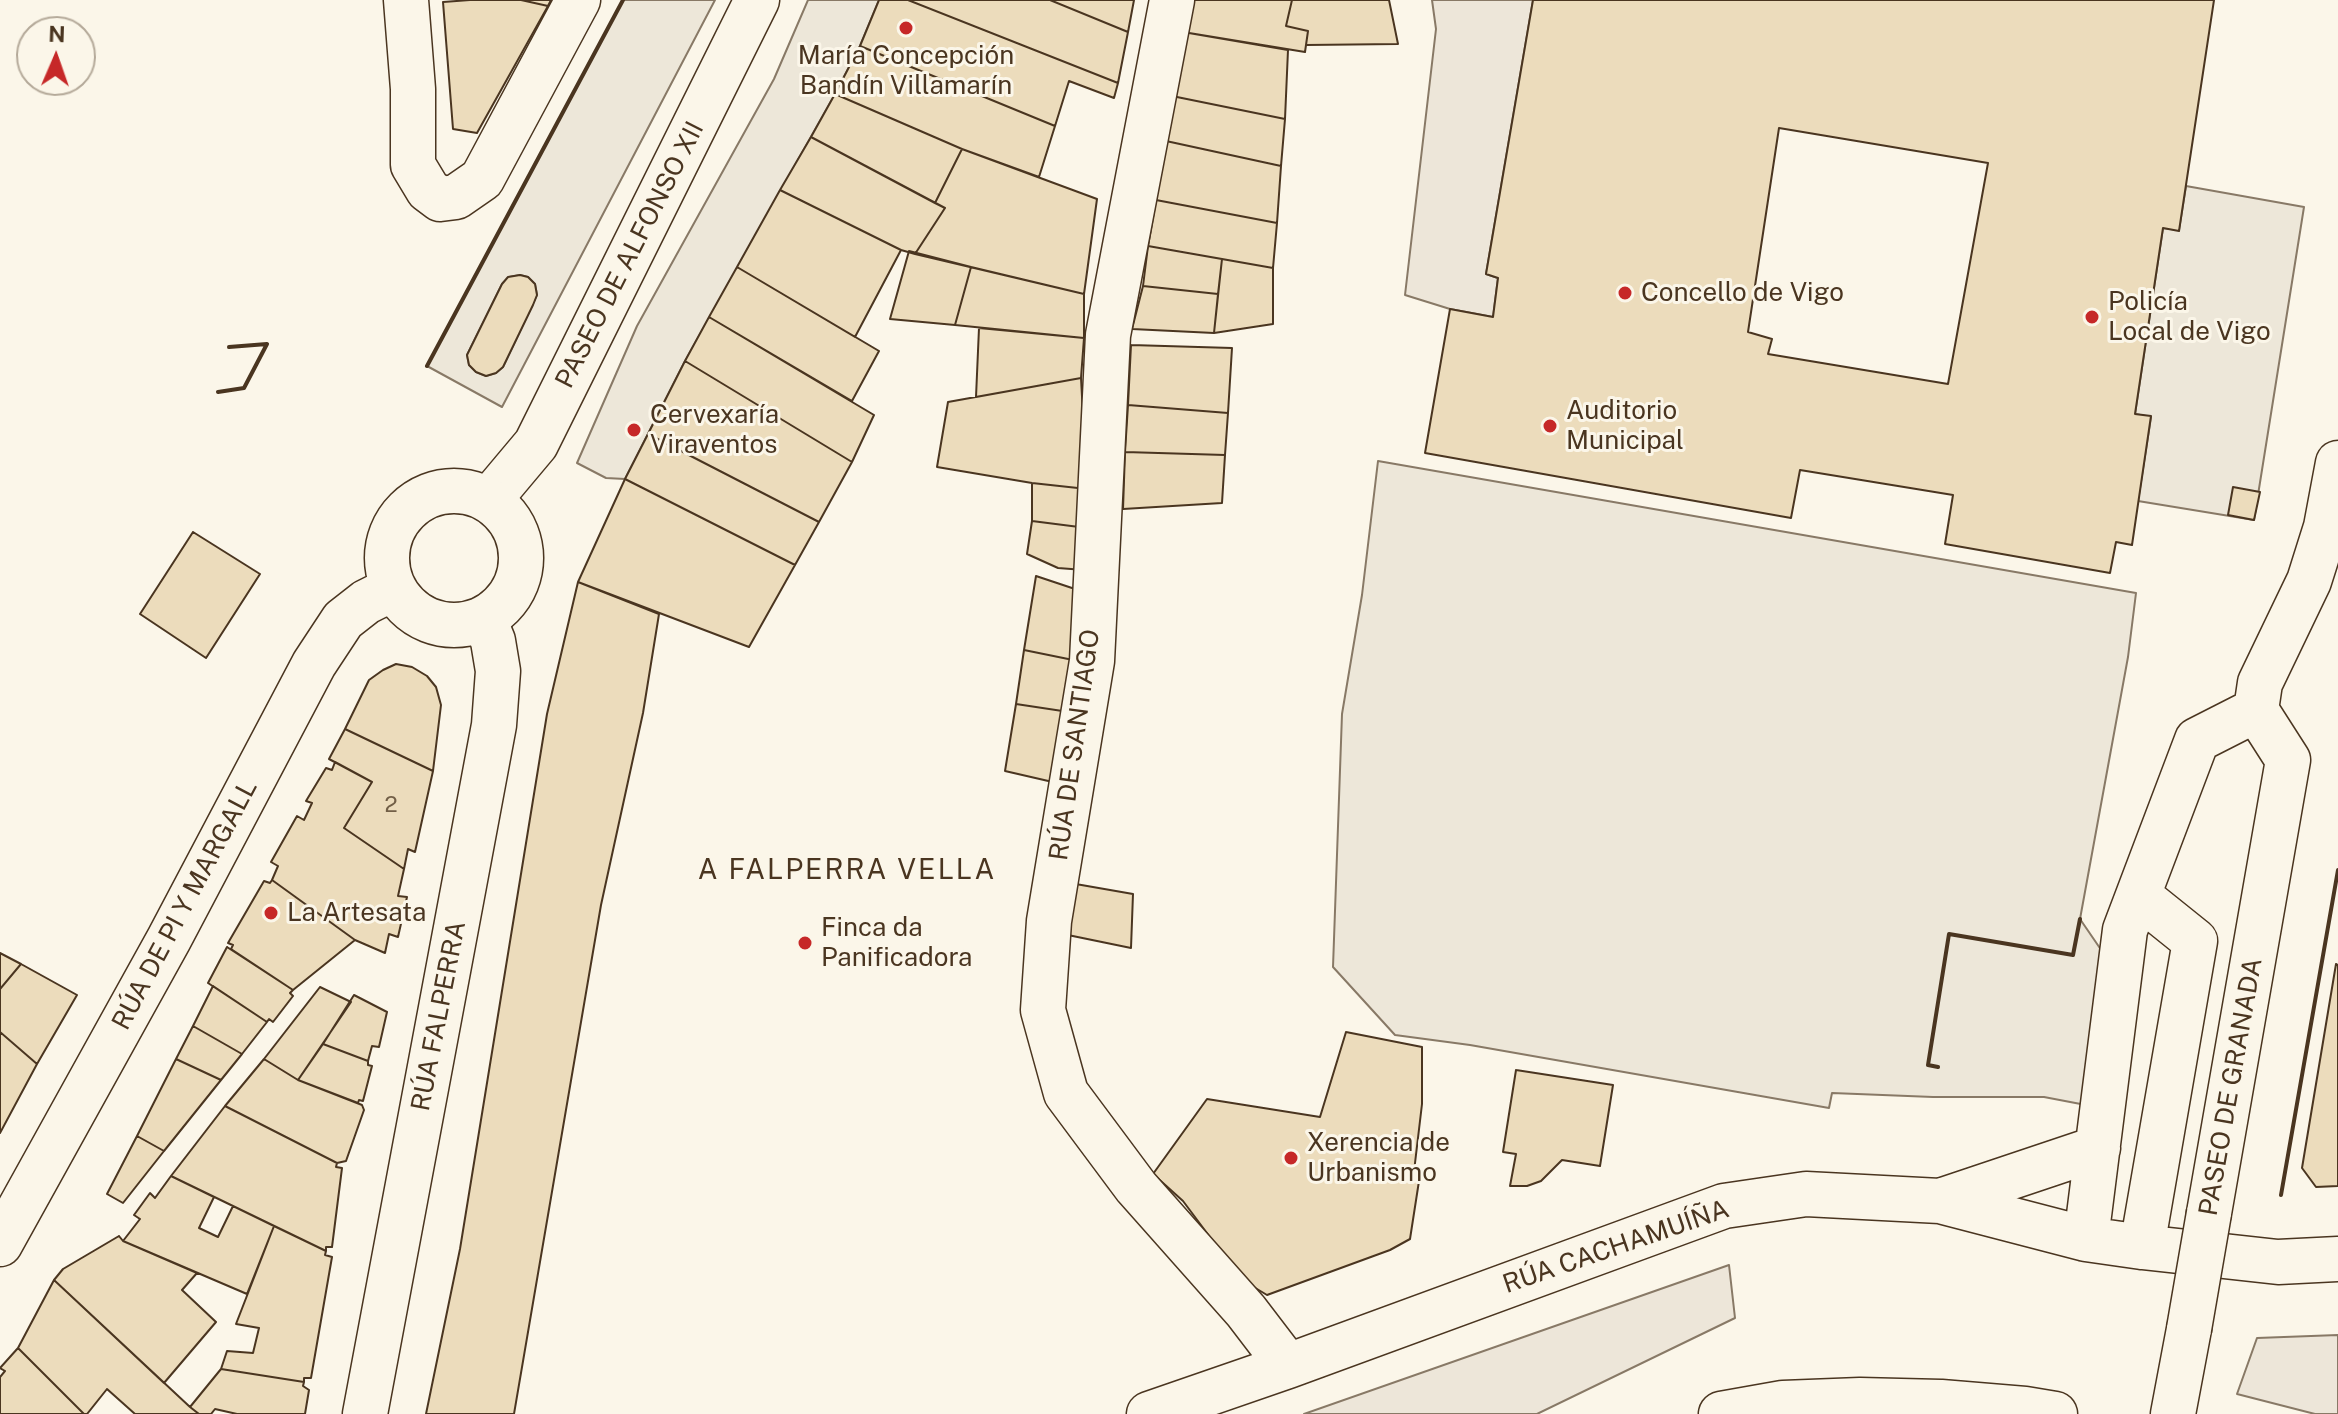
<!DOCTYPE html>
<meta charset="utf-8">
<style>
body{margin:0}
#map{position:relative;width:2338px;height:1414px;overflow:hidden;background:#fbf6e9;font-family:"Public Sans",sans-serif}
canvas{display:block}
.north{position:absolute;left:16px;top:16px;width:80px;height:80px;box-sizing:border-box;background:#fbf6e9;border:2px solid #b4a999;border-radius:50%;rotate:2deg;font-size:22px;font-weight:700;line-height:32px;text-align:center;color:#4a3520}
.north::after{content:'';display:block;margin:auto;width:28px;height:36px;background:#c62828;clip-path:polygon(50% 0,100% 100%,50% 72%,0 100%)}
</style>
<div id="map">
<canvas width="2338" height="1414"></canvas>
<div class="north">N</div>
</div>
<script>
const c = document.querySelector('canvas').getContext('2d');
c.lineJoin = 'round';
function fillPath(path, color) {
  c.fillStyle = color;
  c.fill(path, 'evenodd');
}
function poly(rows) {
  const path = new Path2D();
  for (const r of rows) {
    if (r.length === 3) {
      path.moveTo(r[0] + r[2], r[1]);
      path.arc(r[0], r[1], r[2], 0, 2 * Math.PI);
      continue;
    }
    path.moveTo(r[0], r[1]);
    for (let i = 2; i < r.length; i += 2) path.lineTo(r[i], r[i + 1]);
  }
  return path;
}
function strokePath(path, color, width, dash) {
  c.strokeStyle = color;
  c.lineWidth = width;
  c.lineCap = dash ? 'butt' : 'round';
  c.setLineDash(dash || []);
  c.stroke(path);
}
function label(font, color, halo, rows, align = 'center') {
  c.font = font + ' "Public Sans",sans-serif';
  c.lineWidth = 6;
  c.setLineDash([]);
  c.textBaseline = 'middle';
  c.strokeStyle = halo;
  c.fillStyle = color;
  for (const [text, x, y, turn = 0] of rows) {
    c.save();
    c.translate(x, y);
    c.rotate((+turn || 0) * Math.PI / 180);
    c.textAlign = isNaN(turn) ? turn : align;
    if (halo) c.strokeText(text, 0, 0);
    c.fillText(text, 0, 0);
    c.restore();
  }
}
const green = poly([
 [1432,0,1533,0,1486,274,1498,278,1493,317,1450,309,1405,295,1436,29,1432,0],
 [1729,1265,1735,1318,1537,1414,1304,1414,1729,1265],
 [2338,1335,2338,1414,2315,1414,2237,1394,2257,1338,2338,1335]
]);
fillPath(green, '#ede6d9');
strokePath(green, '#887966', 2);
const parking = poly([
 [623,0,715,0,502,407,427,366,623,0],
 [520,275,528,277,535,284,537,295,503,367,496,373,486,376,476,372,469,365,467,355,502,284,509,277,520,275],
 [808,0,879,0,860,46,835,94,685,361,625,479,606,478,577,463,637,326,774,79,808,0],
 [2186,186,2304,207,2254,520,2138,501,2151,417,2135,414,2163,228,2179,230,2186,186],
 [1378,461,2136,593,2128,657,2080,919,2119,976,2112,1110,2044,1097,1933,1097,1832,1093,1829,1108,1470,1045,1395,1035,1333,967,1342,714,1362,595,1378,461]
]);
fillPath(parking, '#ede7d9');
strokePath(parking, '#887966', 2);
const building = poly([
 [470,0,521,0,548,6,477,133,453,129,443,2,470,0],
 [521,0,551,0,548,6,521,0],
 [879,0,908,0,1118,83,1114,98,1069,81,1055,126,860,46,879,0],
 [908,0,1050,0,1128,32,1118,83,908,0],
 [1050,0,1134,0,1128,32,1050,0],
 [1191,0,1292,0,1286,26,1308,31,1305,52,1183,32,1191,0],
 [1292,0,1389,0,1398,44,1306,45,1308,31,1286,26,1292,0],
 [2214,0,2179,231,2163,228,2135,414,2151,416,2132,545,2116,542,2110,573,1945,544,1953,495,1800,470,1791,518,1425,453,1450,309,1493,317,1498,278,1486,274,1533,0,2214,0],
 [1779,128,1988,163,1948,384,1768,354,1772,339,1748,332,1779,128],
 [1183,32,1288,50,1285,119,1172,96,1183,32],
 [860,46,1055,126,1039,177,962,149,835,94,860,46],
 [835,94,962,149,935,203,811,137,835,94],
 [1172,96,1285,119,1281,166,1166,141,1172,96],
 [811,137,945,208,915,254,901,250,780,190,811,137],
 [1166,141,1281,166,1277,223,1156,200,1166,141],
 [962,149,1097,199,1084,294,915,254,945,208,935,203,962,149],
 [780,190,901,250,855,337,737,267,780,190],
 [1156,200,1277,223,1273,268,1148,246,1156,200],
 [1148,246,1222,259,1218,294,1143,286,1148,246],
 [909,251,971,267,955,325,890,319,909,251],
 [1222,259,1273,268,1273,324,1214,333,1222,259],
 [737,267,879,351,852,401,709,317,737,267],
 [971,267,1084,294,1084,338,955,325,971,267],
 [520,275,528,277,535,284,537,295,533,305,503,367,496,373,486,376,476,372,469,365,467,355,502,284,508,277,520,275],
 [1143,286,1218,294,1214,333,1132,329,1143,286],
 [709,317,874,415,852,462,685,361,709,317],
 [979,328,1084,338,1081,378,976,397,979,328],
 [1131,345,1232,348,1228,413,1128,405,1131,345],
 [685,361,852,462,819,522,648,434,685,361],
 [1081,378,1087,489,1032,483,937,467,948,402,1081,378],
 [1128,405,1228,413,1225,455,1125,452,1128,405],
 [648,434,819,522,795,565,625,479,648,434],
 [1125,452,1225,455,1222,503,1123,509,1125,452],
 [625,479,795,565,749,647,578,582,625,479],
 [1032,483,1087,489,1087,528,1032,521,1032,483],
 [2233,487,2260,492,2254,520,2228,515,2233,487],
 [1032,521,1087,528,1084,570,1058,568,1027,554,1032,521],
 [193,532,260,574,206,658,140,614,193,532],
 [1036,576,1084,592,1078,661,1024,650,1036,576],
 [578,582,659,614,643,713,601,905,514,1414,426,1414,460,1249,547,714,578,582],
 [1024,650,1078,661,1069,712,1016,704,1024,650],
 [396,664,412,667,427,676,436,687,441,705,433,771,345,729,369,680,383,670,396,664],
 [1016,704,1069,712,1057,783,1005,771,1016,704],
 [345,729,433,771,415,852,408,849,404,869,344,828,372,782,329,759,345,729],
 [335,762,372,782,344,828,404,869,398,896,407,897,398,937,389,934,385,953,355,940,272,880,278,866,271,862,297,816,304,820,312,803,306,801,326,768,332,770,335,762],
 [272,880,355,940,293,990,231,949,233,945,228,943,264,881,270,883,272,880],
 [1070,883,1133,894,1131,948,1063,934,1070,883],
 [227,947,293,990,290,993,293,996,273,1022,269,1019,267,1022,208,983,227,947],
 [0,953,21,964,0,989,0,953],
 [21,964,77,995,37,1064,0,1032,0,989,21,964],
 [2336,964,2338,965,2338,1186,2316,1187,2302,1168,2336,964],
 [213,986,267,1022,242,1054,193,1026,213,986],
 [320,987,351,1002,298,1080,264,1059,320,987],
 [354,995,387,1012,379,1047,372,1046,368,1061,323,1044,354,995],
 [193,1026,242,1054,221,1080,176,1059,193,1026],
 [0,1032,37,1064,0,1133,0,1032],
 [1346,1032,1422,1047,1422,1104,1413,1180,1419,1181,1410,1239,1390,1250,1267,1295,1242,1280,1183,1201,1153,1174,1207,1099,1320,1117,1346,1032],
 [323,1044,368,1061,368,1065,372,1066,363,1101,359,1100,358,1103,298,1080,323,1044],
 [176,1059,221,1080,164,1151,137,1136,176,1059],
 [264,1059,298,1080,362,1105,364,1110,346,1161,337,1163,225,1106,264,1059],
 [1516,1070,1613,1085,1600,1166,1562,1160,1541,1181,1527,1186,1510,1186,1516,1154,1503,1152,1516,1070],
 [225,1106,337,1163,336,1167,342,1168,332,1247,326,1247,326,1251,171,1176,225,1106],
 [137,1136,164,1151,123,1203,107,1194,137,1136],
 [171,1176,214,1197,199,1228,218,1237,233,1206,274,1226,247,1294,123,1241,140,1219,134,1215,150,1193,155,1198,171,1176],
 [274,1226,326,1251,325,1255,332,1257,311,1378,304,1378,304,1382,221,1369,227,1351,253,1353,259,1328,236,1324,274,1226],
 [119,1236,123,1241,197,1273,182,1290,216,1322,164,1383,54,1280,63,1269,119,1236],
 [54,1280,190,1407,199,1414,135,1414,107,1389,87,1414,84,1414,18,1348,54,1280],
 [18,1348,84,1414,0,1414,0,1377,5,1371,0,1368,18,1348],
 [221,1369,304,1382,303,1386,309,1390,305,1414,237,1414,215,1409,211,1414,199,1414,190,1407,221,1369]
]);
fillPath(building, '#ecdcbc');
strokePath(building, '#4a3520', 2);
const street = poly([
 [406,0,413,89,413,165,428,190,440,199,456,197,482,179,578,0],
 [1172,0,1108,335,1092,661,1049,921,1043,1010,1066,1093,1136,1187,1246,1311,1288,1366],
 [489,500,536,444,757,0],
 [2256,710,2260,683,2309,581,2326,527,2338,463],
 [2139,896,2195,941,2142,1247],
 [1940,1201,2098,1148],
 [2086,1239,2125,930,2197,740,2256,710,2288,760,2209,1213],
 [365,1414,494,725,498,671,493,641,484,619],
 [1149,1414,1288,1366,1724,1206,1806,1194,1940,1201,2086,1239,2142,1247,2278,1262,2338,1259],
 [2173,1414,2189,1329]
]);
const secondary = poly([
 [454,558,67],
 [0,1244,169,939,314,664,343,620,366,602,394,588],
 [1721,1414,1783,1403,1860,1400,1941,1402,2025,1409,2055,1414]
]);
strokePath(street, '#4a3520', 47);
strokePath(secondary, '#4a3520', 47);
strokePath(street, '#fbf6e9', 44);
strokePath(secondary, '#fbf6e9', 44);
const streetBridge = poly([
 [2189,1329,2209,1213]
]);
strokePath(streetBridge, '#4a3520', 47, []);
strokePath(streetBridge, '#fbf6e9', 44);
strokePath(poly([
 [427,366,623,0],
 [218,392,244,388,267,344,229,347],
 [1938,1067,1928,1065,1949,934,2073,955,2080,919],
 [2281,1195,2338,870]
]), '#4a3520', 4);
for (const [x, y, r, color] of [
 [906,28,8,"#c62828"],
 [1625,293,8,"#c62828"],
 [2092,317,8,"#c62828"],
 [1550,426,8,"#c62828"],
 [634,430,8,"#c62828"],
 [271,913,8,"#c62828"],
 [805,943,8,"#c62828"],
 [1291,1158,8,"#c62828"]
]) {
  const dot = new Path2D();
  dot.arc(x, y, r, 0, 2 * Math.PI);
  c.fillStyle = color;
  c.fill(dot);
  strokePath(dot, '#fbf6e9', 3);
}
label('22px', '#725f47', null, [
 ["2",391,805]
]);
label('26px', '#4a3520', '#fbf6e9', [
 ["María Concepción",906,56,"center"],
 ["Bandín Villamarín",906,86,"center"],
 ["Concello de Vigo",1641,293],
 ["Policía",2108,302],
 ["Local de Vigo",2108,332],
 ["Auditorio",1566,411],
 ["Municipal",1566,441],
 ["Cervexaría",650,415],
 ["Viraventos",650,445],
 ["La Artesata",287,913],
 ["Finca da",821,928],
 ["Panificadora",821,958],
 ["Xerencia de",1307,1143],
 ["Urbanismo",1307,1173]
], 'left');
label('26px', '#4a3520', '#fbf6e9', [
 ["PASEO DE ALFONSO XII",630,255,-63],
 ["RÚA DE SANTIAGO",1075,745,-82],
 ["RÚA DE PI Y MARGALL",185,905,-62],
 ["RÚA FALPERRA",439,1016,-79],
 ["PASEO DE GRANADA",2231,1087,-80],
 ["RÚA CACHAMUÍÑA",1616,1247,-19]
]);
c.letterSpacing = '2px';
label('28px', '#4a3520', '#fbf6e9', [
 ["A FALPERRA VELLA",847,870]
]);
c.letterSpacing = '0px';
</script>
